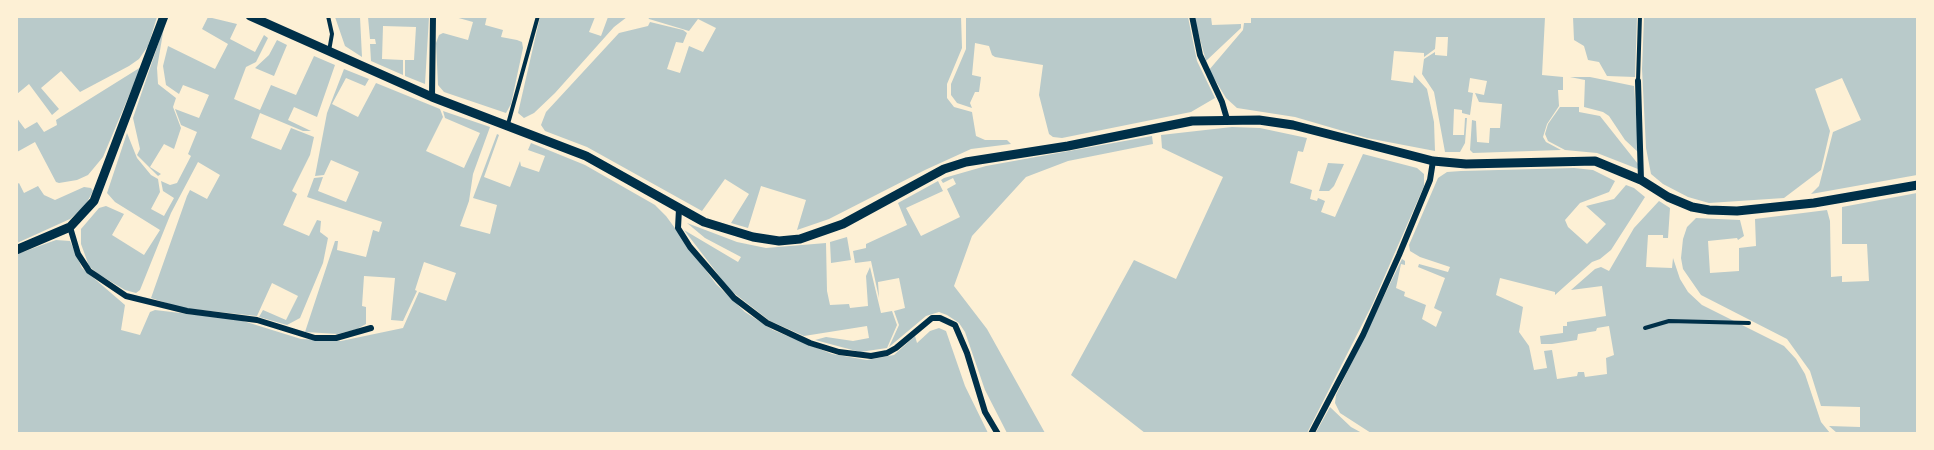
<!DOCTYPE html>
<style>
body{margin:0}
#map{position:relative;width:1934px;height:450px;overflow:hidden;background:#fdf0d5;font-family:Roboto,sans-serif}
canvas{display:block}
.frame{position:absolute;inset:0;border:18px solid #fdf0d5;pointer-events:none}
</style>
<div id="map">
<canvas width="1934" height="450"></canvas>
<div class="frame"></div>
</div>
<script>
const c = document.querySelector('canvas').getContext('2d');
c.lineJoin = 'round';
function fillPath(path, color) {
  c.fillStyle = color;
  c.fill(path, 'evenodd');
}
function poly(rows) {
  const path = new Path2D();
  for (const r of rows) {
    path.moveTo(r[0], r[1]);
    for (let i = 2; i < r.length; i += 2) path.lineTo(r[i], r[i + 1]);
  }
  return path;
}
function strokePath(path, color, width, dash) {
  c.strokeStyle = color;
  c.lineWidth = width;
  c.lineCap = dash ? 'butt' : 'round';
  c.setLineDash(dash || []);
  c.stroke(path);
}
fillPath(poly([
 [487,16,485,25,503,30,501,37,517,40,522,42,523,48,511,104,506,113,444,92,438,85,436,43,439,35,443,33,468,40,473,22,455,17],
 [961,16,962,48,947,84,947,98,954,107,972,112,976,136,985,140,1007,140,1011,144,971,149,925,170,829,219,797,230,806,200,761,186,748,228,731,223,749,194,725,179,702,211,587,147,545,131,541,125,546,112,619,33,648,26,650,22,683,30,687,33,683,43,676,42,667,69,680,73,689,46,703,52,716,28,698,19,689,31,649,19,648,17],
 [17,17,157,17,148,46,139,59,129,66,80,92,61,71,41,88,59,109,52,115,29,84,17,94],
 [208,17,237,24,230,39,255,52,264,35,268,38,256,62,246,67,234,99,260,110,271,85,296,95,314,56,335,65,317,117,294,107,288,120,311,131,303,131,260,113,251,138,281,150,291,128,314,137,310,155,292,191,297,194,283,225,309,236,317,220,321,221,320,232,328,238,323,263,300,318,287,325,259,317,263,310,286,320,298,296,272,283,257,316,182,308,151,298,187,196,190,190,207,199,220,175,198,162,171,213,140,290,136,293,125,290,98,274,89,266,81,244,81,229,99,208,106,206,124,214,112,235,144,255,160,230,115,202,107,193,127,133,137,158,151,175,158,179,160,192,151,209,164,216,174,198,163,191,161,181,170,185,177,183,191,156,188,154,197,132,181,125,175,109,199,118,209,95,183,85,179,94,166,85,163,66,168,46,215,69,228,44,202,29],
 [335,17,360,17,362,57,345,46],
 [368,17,429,17,425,84,405,76,405,60,414,60,416,27,383,26,382,59,403,60,403,75,371,61,370,44,376,44,375,39,370,39],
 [540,17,595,17,589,32,601,36,608,17,627,17,614,27,555,93,534,113,524,118,518,113],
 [966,17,1188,17,1197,61,1215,98,1191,112,1062,138,1053,137,1049,134,1039,95,1043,65,995,57,992,55,989,46,975,43,972,75,981,77,979,92,975,92,970,103,972,108,957,103,951,95,951,84,966,49],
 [1194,17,1211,17,1212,25,1241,24,1241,28,1206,61],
 [1251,17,1545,17,1542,75,1563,77,1563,90,1558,90,1559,106,1547,124,1543,137,1546,142,1561,150,1473,153,1470,150,1472,120,1476,121,1477,142,1489,143,1490,128,1500,128,1502,104,1479,102,1475,93,1484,95,1487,81,1470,78,1468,92,1473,93,1470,115,1462,113,1462,110,1454,109,1453,135,1464,135,1465,118,1467,118,1465,143,1460,152,1445,152,1434,92,1422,74,1424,59,1435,52,1435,55,1447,56,1448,37,1436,37,1435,49,1424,57,1424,53,1394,51,1391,80,1413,83,1414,75,1427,89,1434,122,1435,151,1367,138,1295,117,1237,108,1226,98,1209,70,1243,30,1244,23,1251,23],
 [1573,17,1637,17,1635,77,1607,76,1599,62,1588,60,1584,46,1574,40],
 [1644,17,1917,17,1917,175,1811,194,1819,186,1833,132,1861,120,1842,78,1815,89,1830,131,1821,170,1784,198,1709,203,1688,197,1663,184,1651,174,1646,148,1642,69],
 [164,27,157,68,158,84,176,98,173,107,181,128,174,149,164,144,150,167,161,174,158,176,137,155,140,149,133,118],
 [277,40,287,45,274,76,255,68,269,55],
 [141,67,103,157,88,175,77,180,59,183,56,182,35,142,17,152,16,117,25,129,37,122,44,132,57,125,56,120],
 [344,69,369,79,365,86,346,78,332,104,358,117,376,83,440,109,443,117,426,151,464,168,480,133,445,118,443,111,490,127,473,174,469,201,460,226,490,234,497,205,473,198,497,134,499,135,484,177,510,187,520,161,521,166,539,172,545,156,528,150,531,143,585,165,655,205,666,216,716,284,745,312,773,330,832,354,867,360,894,355,915,336,917,343,930,331,939,328,946,331,965,386,988,433,17,434,17,254,56,240,70,241,82,268,125,305,121,330,140,335,150,312,155,310,240,320,301,339,341,341,403,328,419,292,446,301,456,273,424,262,415,290,417,291,403,321,391,320,395,278,364,276,362,306,366,307,366,324,357,329,338,334,305,332,335,241,338,241,337,250,366,257,373,230,379,232,382,222,307,197,314,178,323,177,318,191,346,202,359,172,331,160,324,175,315,176,327,113],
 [1570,77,1590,77,1634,86,1639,153,1625,140,1609,116,1603,112,1584,107,1585,80],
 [1560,107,1579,107,1579,112,1600,116,1638,164,1638,169,1597,153,1565,150,1548,141,1545,134,1548,124],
 [1232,127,1260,128,1307,138,1303,152,1298,151,1290,183,1312,190,1310,199,1317,201,1318,198,1325,201,1321,212,1335,217,1363,154,1417,168,1424,174,1424,186,1372,305,1307,433,1145,433,1071,375,1134,260,1176,279,1223,177,1162,148,1161,135],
 [1152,136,1153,144,1068,161,1026,177,972,236,954,286,987,329,1045,433,1007,433,985,390,965,332,959,323,947,315,939,312,926,316,889,347,899,325,894,311,905,308,899,278,878,282,879,298,871,261,855,263,853,251,866,248,866,244,907,225,898,203,938,181,943,191,906,208,921,236,960,217,947,189,956,184,953,178,943,183,941,180,944,178,986,166],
 [1328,163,1344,164,1334,186,1329,191,1319,191],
 [1574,168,1593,170,1615,181,1609,192,1580,203,1565,220,1568,227,1587,244,1606,224,1586,206,1614,199,1626,185,1634,188,1645,197,1611,250,1600,259,1592,262,1555,295,1555,292,1500,278,1496,295,1523,307,1519,332,1529,346,1534,370,1547,368,1544,351,1552,350,1557,379,1577,376,1578,372,1584,372,1585,377,1607,374,1606,358,1614,355,1609,326,1597,328,1596,331,1578,334,1577,340,1552,344,1541,344,1540,336,1563,333,1563,326,1567,326,1567,322,1606,316,1602,286,1571,290,1595,269,1601,267,1609,271,1634,228,1659,201,1670,208,1668,238,1663,238,1663,235,1648,235,1646,267,1672,268,1673,258,1680,279,1688,292,1702,305,1784,346,1796,359,1805,374,1821,422,1830,433,1371,433,1340,413,1335,403,1336,395,1402,259,1405,261,1405,265,1401,264,1396,288,1405,292,1404,296,1426,305,1422,319,1436,327,1442,312,1434,308,1445,278,1418,267,1419,264,1448,272,1450,267,1420,257,1410,251,1409,245,1438,178,1447,172,1461,171],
 [19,183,24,193,38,186,44,195,55,200,84,187,91,188,93,191,85,206,70,219,17,243,16,185],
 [1917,193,1917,433,1837,433,1829,426,1860,427,1860,407,1821,406,1810,371,1787,339,1701,295,1683,269,1681,258,1683,239,1687,227,1696,218,1740,220,1744,236,1738,240,1737,238,1708,241,1710,273,1739,271,1739,248,1756,246,1755,219,1827,210,1830,221,1831,277,1842,276,1842,282,1869,281,1867,244,1842,244,1842,207],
 [687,223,737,242,766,248,826,243,827,291,830,305,849,304,850,308,868,306,866,276,870,267,881,313,892,311,897,325,887,348,860,352,815,340,826,337,853,341,869,338,867,326,804,336,770,321,730,290,684,230,738,262,741,257,705,238],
 [847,237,851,260,831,263,830,242],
 [1330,407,1351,427,1362,433,1315,434]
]), '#b9caca');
strokePath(poly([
 [328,16,332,34,329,51],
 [1638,81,1640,16],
 [508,124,538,16],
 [1645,328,1669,321,1749,323]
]), '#003049', 4);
strokePath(poly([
 [1192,16,1200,55,1222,102,1227,119],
 [1638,81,1641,180],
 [432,97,433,16],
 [679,209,678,228,690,247,734,298,767,323,810,343,839,352,871,356,887,353,896,348,932,318,940,318,955,325,967,353,985,412,998,434],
 [70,227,78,254,89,271,126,296,187,311,257,320,315,338,336,338,371,328],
 [1311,434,1363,335,1399,255,1430,180,1433,161]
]), '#003049', 6);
strokePath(poly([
 [250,16,432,97,586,156,704,222,753,237,779,241,800,239,843,224,944,169,966,162,1068,146,1192,121,1259,120,1293,125,1433,161,1466,164,1595,161,1641,180,1668,197,1692,207,1709,210,1737,211,1814,203,1918,185],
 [16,250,70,227,94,201,164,16]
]), '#003049', 9);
</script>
